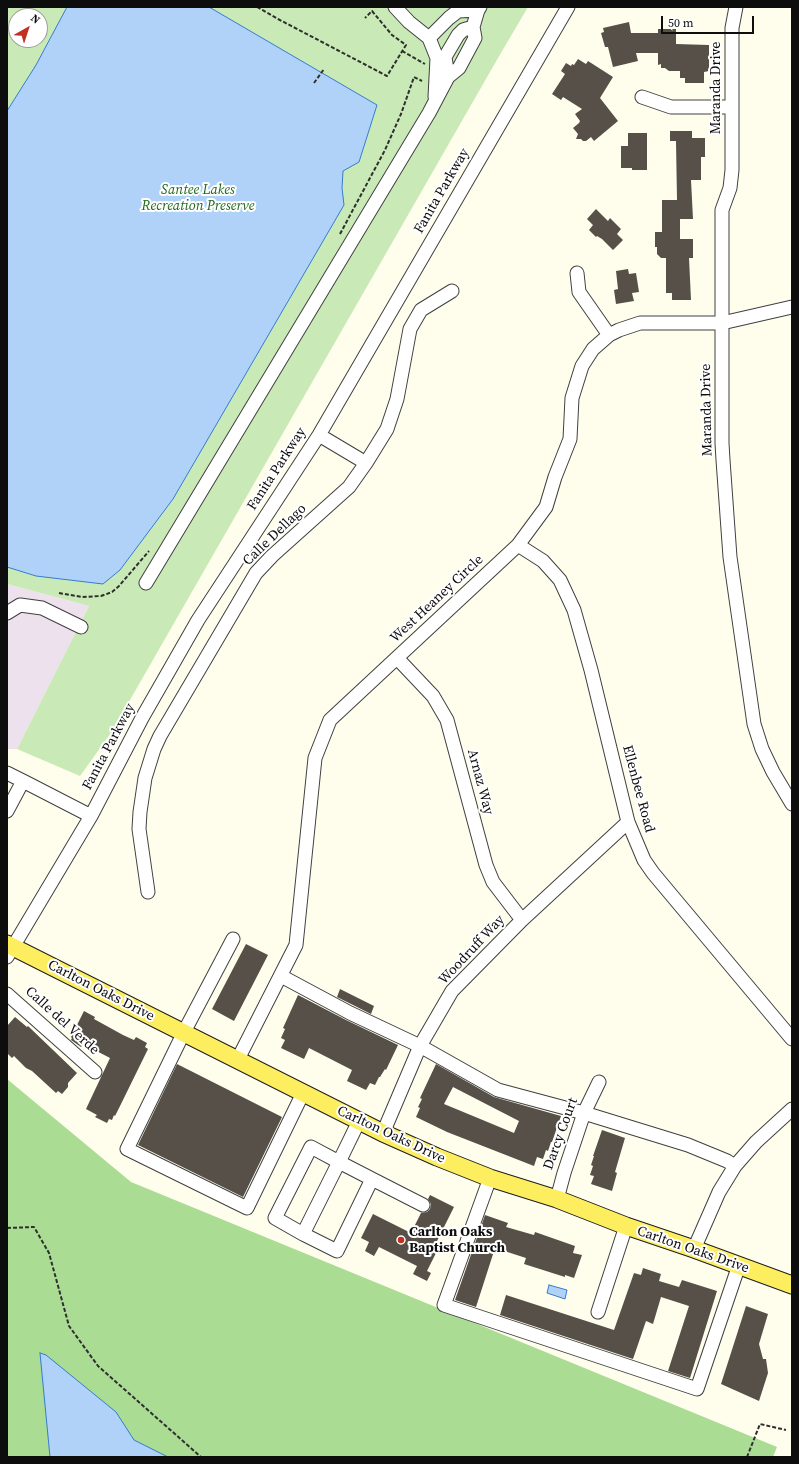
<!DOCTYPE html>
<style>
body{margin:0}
#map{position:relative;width:799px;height:1464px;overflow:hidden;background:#fffeed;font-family:"Source Serif 4",serif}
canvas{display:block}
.frame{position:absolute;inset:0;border:8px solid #0d0d0d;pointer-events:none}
.north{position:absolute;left:8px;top:8px;width:40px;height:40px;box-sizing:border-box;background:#fff;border:1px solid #9e9e9e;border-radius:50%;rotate:39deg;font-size:11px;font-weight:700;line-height:16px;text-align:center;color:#0d0d0d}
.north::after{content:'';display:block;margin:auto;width:14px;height:18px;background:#c13121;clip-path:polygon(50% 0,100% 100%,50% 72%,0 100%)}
.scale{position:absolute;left:661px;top:16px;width:93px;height:18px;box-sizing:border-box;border:2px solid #0d0d0d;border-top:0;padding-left:5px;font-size:12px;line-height:14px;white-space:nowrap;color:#0d0d0d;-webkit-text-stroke:3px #fff;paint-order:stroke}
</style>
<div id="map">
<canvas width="799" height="1464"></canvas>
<div class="frame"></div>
<div class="north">N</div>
<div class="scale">50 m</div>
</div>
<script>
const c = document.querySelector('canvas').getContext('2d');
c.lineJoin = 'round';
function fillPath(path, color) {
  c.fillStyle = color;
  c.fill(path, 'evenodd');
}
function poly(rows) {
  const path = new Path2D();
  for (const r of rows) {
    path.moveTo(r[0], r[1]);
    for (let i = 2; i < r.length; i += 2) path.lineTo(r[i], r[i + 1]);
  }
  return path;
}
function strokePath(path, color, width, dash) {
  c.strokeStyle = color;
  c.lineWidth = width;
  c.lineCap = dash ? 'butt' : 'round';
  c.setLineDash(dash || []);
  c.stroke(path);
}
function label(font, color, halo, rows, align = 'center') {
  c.font = font + ' "Source Serif 4",serif';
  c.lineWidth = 4;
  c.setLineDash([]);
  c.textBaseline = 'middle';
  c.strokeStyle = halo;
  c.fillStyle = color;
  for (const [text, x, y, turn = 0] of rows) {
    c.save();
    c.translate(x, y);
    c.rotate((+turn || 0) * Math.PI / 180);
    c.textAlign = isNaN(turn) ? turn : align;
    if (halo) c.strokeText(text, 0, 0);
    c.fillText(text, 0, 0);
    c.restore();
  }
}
fillPath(poly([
 [7,584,89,606,17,749,7,749]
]), '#ece1ec');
fillPath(poly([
 [7,7,528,7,498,58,142,679,111,733,80,776,17,749,89,606,7,584],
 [16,16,40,16,40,40,16,40]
]), '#c9eab6');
fillPath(poly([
 [7,1079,131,1182,777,1447,773,1457,7,1457]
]), '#aadc94');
const water = poly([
 [67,7,209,7,377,105,359,162,343,171,342,188,344,205,173,499,120,570,103,584,36,576,7,567,7,111,36,65,67,7],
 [549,1285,567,1290,565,1299,547,1293,549,1285],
 [40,1353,46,1355,116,1412,134,1440,168,1457,50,1457,40,1353]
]);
fillPath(water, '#b0d2f8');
strokePath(water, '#357cd1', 1);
fillPath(poly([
 [629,22,631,33,658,33,658,29,676,29,676,44,709,45,709,71,704,72,704,83,685,83,685,78,680,78,680,71,669,71,665,68,661,68,661,64,658,65,658,53,636,53,638,61,613,67,608,47,605,47,601,33,604,32,603,28],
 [578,59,586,64,588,61,613,77,600,98,618,121,594,141,591,137,586,141,583,141,581,139,576,139,578,134,573,128,579,123,580,121,575,114,582,109,563,97,561,100,552,94,565,74,561,71,566,63,571,66,572,64,574,65],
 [670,131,692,131,692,138,705,138,705,157,701,157,701,180,691,180,693,219,680,219,680,239,693,239,693,258,689,258,691,300,672,300,672,293,666,293,666,258,661,258,657,254,657,247,655,247,655,232,662,232,662,200,677,200,676,141,670,141],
 [628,133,647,133,647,170,632,170,632,168,621,168,621,146,628,146],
 [596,209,608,221,610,218,621,229,617,234,623,240,613,250,602,239,597,236,596,237,589,230,593,225,587,219],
 [628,269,629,274,636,273,639,292,632,293,634,301,616,304,614,290,618,289,616,271],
 [246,944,268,955,234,1021,212,1009],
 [340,989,374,1006,371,1014,337,997],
 [298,995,346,1020,398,1045,386,1070,385,1069,380,1077,379,1077,375,1085,370,1083,366,1090,347,1081,352,1070,309,1048,304,1059,281,1048,285,1040,281,1038,285,1029,283,1028],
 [84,1011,95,1017,94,1019,123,1035,134,1040,136,1037,147,1043,145,1047,148,1049,122,1102,115,1116,114,1115,112,1120,109,1119,107,1123,95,1117,97,1115,86,1109,110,1058,83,1044,81,1047,71,1040,72,1038,71,1037],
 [15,1017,27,1027,28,1026,77,1073,68,1083,68,1087,62,1094,58,1091,56,1093,32,1071,26,1068,14,1056,12,1058,7,1053,7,1026],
 [177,1064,282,1117,243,1197,138,1145],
 [436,1064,494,1097,561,1116,552,1142,551,1142,548,1151,546,1150,543,1159,537,1157,534,1166,447,1132,416,1117,420,1108,418,1107,422,1099,420,1098],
 [453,1087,519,1121,514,1133,444,1104],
 [602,1130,625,1138,615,1172,617,1173,612,1191,591,1184,594,1176,590,1175,593,1166,591,1165,594,1156,593,1156],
 [430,1195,454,1207,435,1245,439,1247,427,1271,431,1273,427,1281,413,1274,417,1266,379,1247,374,1256,365,1251,369,1242,361,1238,373,1214,411,1233,421,1213,427,1212,430,1209,431,1204,428,1199],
 [485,1215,508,1223,506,1227,534,1235,535,1232,575,1246,573,1253,582,1255,574,1278,565,1275,565,1277,524,1264,526,1258,495,1248,476,1307,455,1300],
 [643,1268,661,1274,659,1281,679,1287,682,1280,717,1291,690,1378,668,1371,689,1306,661,1297,653,1324,646,1321,633,1359,500,1315,506,1295,614,1330,634,1273,641,1275],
 [746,1306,768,1314,759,1344,763,1359,766,1359,768,1373,759,1401,721,1384]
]), '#565049');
const minor = poly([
 [395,7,409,22,429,38,449,18,458,11,478,10],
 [736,7,732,28,732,170,730,188,722,210,722,443,723,460,730,557,754,724,762,749,773,772,792,804],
 [429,38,437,58,435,97],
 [448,77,445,57,458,35,463,30,473,27],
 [642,97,671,107,731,107],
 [577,273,579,292,609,335],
 [319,435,366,463],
 [518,545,543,561,560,580,574,610,591,670,628,822,644,860,653,873,792,1039],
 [146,583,429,113,448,77,459,68,475,38,473,27,478,10,480,7],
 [7,613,20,605,42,608,81,627],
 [397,658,433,696,447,720,486,865,493,882,522,920],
 [7,773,23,781],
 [7,811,23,781,91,816],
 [148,892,139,829,140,812,145,778,154,749,160,736,256,573,272,556,349,487,366,463,387,429,397,399,410,329,421,310,452,291],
 [233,939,184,1032,127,1149,247,1208,303,1093],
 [7,957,91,816,142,718,198,620,319,435,568,7],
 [281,976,350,1013,420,1046,498,1090,584,1113,688,1145,727,1161,735,1166],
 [7,994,95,1072],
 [238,1059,296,945,315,758,330,720,518,545,546,507,555,477,570,439,572,398,582,366,593,349,609,335,619,330,640,323,722,323,792,307],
 [383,1133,420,1046,452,991,522,920,628,822],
 [490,1178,444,1305,697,1389,739,1265],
 [372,1179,423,1205],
 [557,1199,564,1173,584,1113,599,1082],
 [303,1234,337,1251,372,1179,339,1162,311,1147,275,1218,303,1234,339,1162,359,1121],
 [694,1249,719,1192,735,1166,756,1142,792,1109],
 [598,1312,626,1226]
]);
const major = poly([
 [7,944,383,1133,437,1157,490,1178,557,1199,626,1226,694,1249,792,1285]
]);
strokePath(minor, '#404040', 15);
strokePath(major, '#1e1e1e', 19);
strokePath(poly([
 [257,7,278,19,387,76,406,45,392,35,372,11,365,18],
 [402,51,425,64],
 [314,83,324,69],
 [340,234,385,150,401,114,414,77,422,81],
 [59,593,82,597,101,596,112,592,119,586,149,551],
 [7,1228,34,1227,49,1253,69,1326,98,1366,201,1457],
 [747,1457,760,1424,786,1430]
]), '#2f2f2f', 2, [4, 2]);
strokePath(minor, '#fff', 13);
strokePath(major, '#fdee60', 17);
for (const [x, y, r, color] of [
 [401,1240,4,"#c13121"]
]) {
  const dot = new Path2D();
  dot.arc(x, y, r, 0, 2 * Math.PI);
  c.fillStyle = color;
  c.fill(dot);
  strokePath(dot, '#fff', 1.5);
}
label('14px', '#0d0d0d', '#fff', [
 ["Maranda Drive",716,88,-90],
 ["Fanita Parkway",442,191,-60],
 ["Maranda Drive",707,410,-91],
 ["Fanita Parkway",277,469,-57],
 ["Calle Dellago",275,535,-44],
 ["West Heaney Circle",437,599,-43],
 ["Fanita Parkway",109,747,-62],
 ["Arnaz Way",480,782,75],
 ["Ellenbee Road",638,789,75],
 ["Woodruff Way",472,950,-47],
 ["Carlton Oaks Drive",101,991,27],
 ["Calle del Verde",62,1021,42],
 ["Darcy Court",561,1134,-70],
 ["Carlton Oaks Drive",391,1135,25],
 ["Carlton Oaks Drive",693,1250,19]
]);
label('italic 14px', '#20671b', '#fff', [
 ["Santee Lakes",198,190],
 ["Recreation Preserve",198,206]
]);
label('bold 14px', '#0d0d0d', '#fff', [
 ["Carlton Oaks",409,1232],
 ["Baptist Church",409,1248]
], 'left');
</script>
